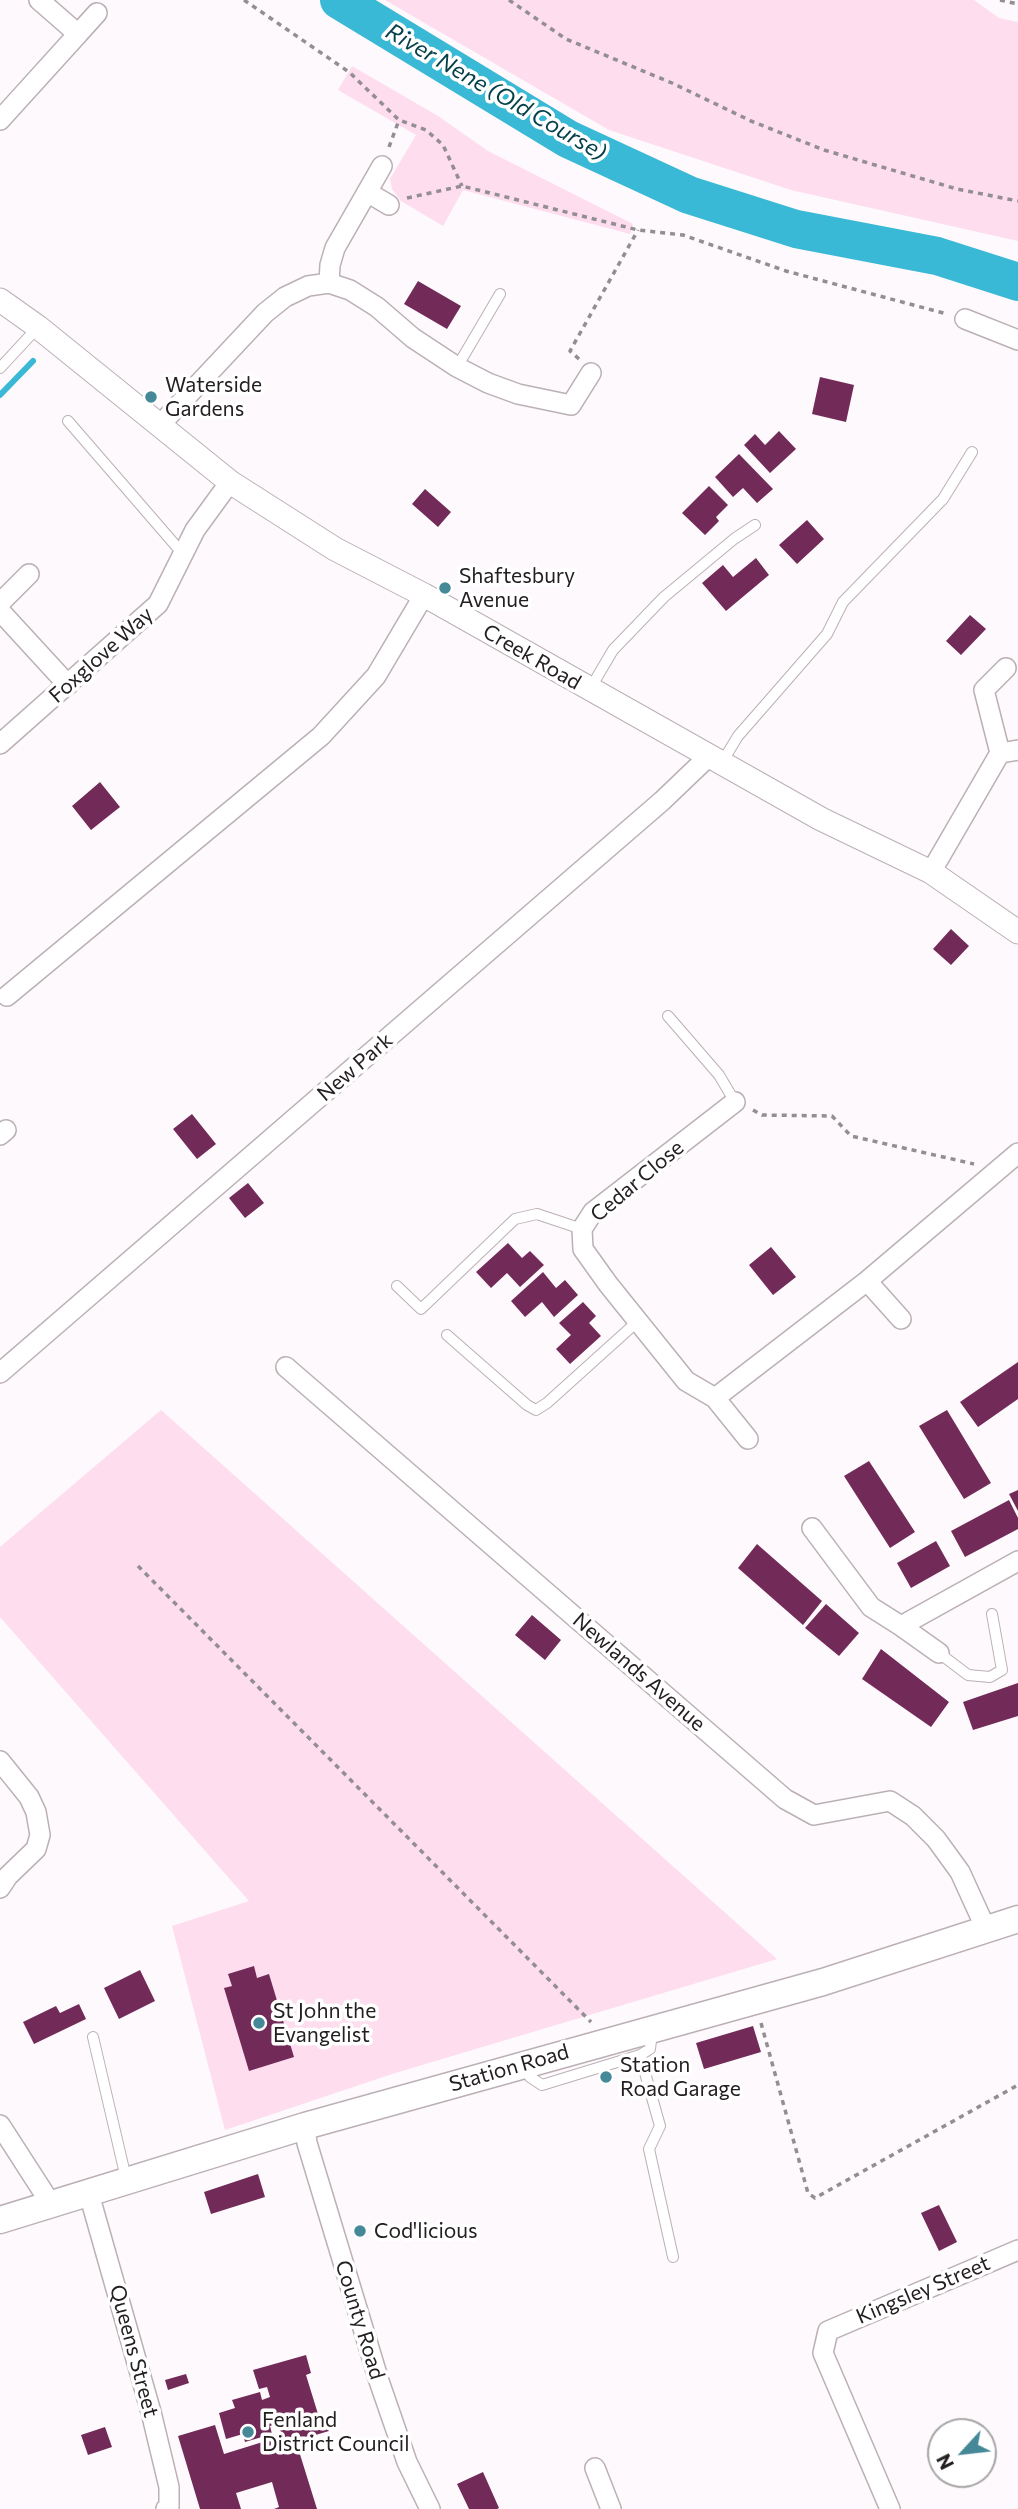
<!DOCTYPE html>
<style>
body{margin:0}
#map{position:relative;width:1018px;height:2509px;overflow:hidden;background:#fef9fc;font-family:Commissioner,sans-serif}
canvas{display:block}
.north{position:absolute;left:927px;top:2418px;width:70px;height:70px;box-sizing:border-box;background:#fff;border:2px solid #a7a6a7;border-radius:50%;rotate:243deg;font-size:19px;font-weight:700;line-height:28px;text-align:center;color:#242022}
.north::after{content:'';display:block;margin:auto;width:24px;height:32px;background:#458898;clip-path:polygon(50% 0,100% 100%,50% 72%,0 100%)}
</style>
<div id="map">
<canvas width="1018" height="2509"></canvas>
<div class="north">N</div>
</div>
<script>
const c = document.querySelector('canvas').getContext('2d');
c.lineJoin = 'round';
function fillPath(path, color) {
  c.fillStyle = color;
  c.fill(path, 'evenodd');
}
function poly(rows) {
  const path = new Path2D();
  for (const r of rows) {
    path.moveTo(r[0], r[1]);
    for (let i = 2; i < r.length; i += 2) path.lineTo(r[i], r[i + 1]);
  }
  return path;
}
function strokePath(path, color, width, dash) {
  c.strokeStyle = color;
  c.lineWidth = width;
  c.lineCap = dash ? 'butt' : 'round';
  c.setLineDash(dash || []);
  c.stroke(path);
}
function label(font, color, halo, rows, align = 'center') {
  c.font = font + ' Commissioner,sans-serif';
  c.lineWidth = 7;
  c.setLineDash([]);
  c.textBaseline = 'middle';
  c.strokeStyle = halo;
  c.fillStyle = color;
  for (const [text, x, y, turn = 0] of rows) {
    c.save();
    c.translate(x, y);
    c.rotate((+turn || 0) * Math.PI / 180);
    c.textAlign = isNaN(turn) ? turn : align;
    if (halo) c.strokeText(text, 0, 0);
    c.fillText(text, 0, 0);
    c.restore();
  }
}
fillPath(poly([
 [385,0,974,0,999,18,1018,22,1018,241,791,190,609,130],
 [352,66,438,116,488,151,633,224,630,234,463,190,443,226,401,201,392,189,390,179,416,135,338,90],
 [161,1410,777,1959,392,2074,225,2130,172,1926,249,1901,0,1617,0,1547]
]), '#fdddee');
strokePath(poly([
 [0,395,33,361]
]), '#39b9d5', 6);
strokePath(poly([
 [339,0,568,139,689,195,796,229,937,256,1018,282]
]), '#39b9d5', 38);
fillPath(poly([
 [418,281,461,306,447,329,404,304],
 [820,377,854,385,846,422,812,414],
 [779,431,796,449,770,473,744,445,755,434,765,445],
 [739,454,773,489,757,503,743,488,733,497,715,477],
 [709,486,728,505,716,517,719,521,705,535,682,513],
 [425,489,451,512,438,527,412,504],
 [807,520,824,539,797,564,779,545],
 [756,558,769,575,726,611,702,583,723,565,733,577],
 [970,615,986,629,961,655,946,641],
 [100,782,120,807,91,830,72,806],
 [951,929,969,946,951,965,933,949],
 [192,1114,216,1144,197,1159,173,1129],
 [248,1183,264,1203,245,1218,229,1198],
 [508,1243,522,1258,530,1251,544,1265,520,1287,507,1273,491,1288,476,1272],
 [771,1247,796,1277,773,1295,749,1265],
 [543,1272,556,1288,565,1280,578,1295,554,1317,542,1302,525,1317,511,1301],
 [583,1302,596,1316,589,1323,601,1336,570,1364,556,1349,571,1335,559,1323],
 [1018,1362,1018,1399,978,1427,960,1402],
 [947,1410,991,1483,964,1499,919,1426],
 [869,1461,915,1532,890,1548,844,1476],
 [1018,1490,1018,1511,1009,1494],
 [1009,1500,1018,1518,1018,1529,965,1557,951,1531],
 [936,1541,950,1566,911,1588,897,1563],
 [757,1544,822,1601,803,1625,738,1568],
 [826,1604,859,1633,839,1656,805,1628],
 [532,1615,561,1640,545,1660,515,1635],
 [881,1649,949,1702,931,1727,862,1679],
 [1018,1683,1018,1716,973,1730,963,1702],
 [254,1966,257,1978,269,1974,294,2057,249,2071,224,1988,232,1986,228,1974],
 [140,1970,155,2001,119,2019,104,1988],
 [79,2004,86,2019,34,2044,23,2022,56,2006,60,2013],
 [753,2026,761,2052,704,2069,696,2043],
 [258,2174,265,2197,211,2214,204,2192],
 [939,2205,957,2242,939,2251,921,2213],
 [306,2355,311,2373,306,2375,318,2414,323,2413,329,2431,312,2436,314,2443,298,2448,317,2509,274,2509,279,2507,272,2482,236,2493,241,2509,200,2509,178,2436,215,2425,224,2454,282,2436,278,2423,270,2426,272,2434,245,2442,243,2434,226,2439,219,2413,235,2408,232,2400,260,2392,262,2400,270,2397,267,2387,259,2389,253,2370],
 [186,2374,189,2383,168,2390,165,2380],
 [105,2427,112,2447,88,2455,81,2435],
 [483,2472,499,2508,497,2509,469,2509,457,2484]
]), '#722b58');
const service = poly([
 [457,367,500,294],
 [0,368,38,327],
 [68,421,183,554],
 [590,689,613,650,664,597,734,539,755,525],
 [721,764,738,736,827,634,843,602,943,499,972,452],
 [668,1016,719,1075,735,1102],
 [397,1286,421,1309,515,1219,537,1214,582,1229],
 [447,1335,527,1405,536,1410,547,1403,638,1321],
 [939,1653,968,1675,990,1677,1002,1670,992,1614],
 [93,2037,126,2178],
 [640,2055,660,2126,649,2149,673,2257],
 [525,2067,530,2077,542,2085,640,2055,650,2049,652,2032]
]);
const minor = poly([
 [78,34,97,13],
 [0,120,78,34,39,0],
 [367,192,389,205],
 [329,283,350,290,377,307,413,338,457,367,488,383,518,394,571,405,591,373],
 [965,319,1018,340],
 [159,426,265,313,285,297,308,286,329,283,330,265,335,248,382,166],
 [0,603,29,574],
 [0,611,68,685],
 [0,744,158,604,195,530,230,482],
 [1000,753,984,690,1006,668],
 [931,872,1000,753,1018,750],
 [7,996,321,736,376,676,424,595],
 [735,1102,593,1212,582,1229,583,1249,608,1284,686,1381,715,1398,867,1281,1018,1153],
 [0,1135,6,1130],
 [867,1281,901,1319],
 [286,1367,785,1799,814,1815,890,1801,913,1816,936,1839,960,1872,986,1929],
 [0,1373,662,801,708,757],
 [715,1398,748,1439],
 [812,1528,871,1607,901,1626,1018,1561],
 [901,1626,939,1653],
 [0,1761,29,1797,36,1812,40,1835,36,1849,8,1876,0,1888],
 [0,2125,51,2204],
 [305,2126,307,2143,379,2381,407,2462,430,2509],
 [89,2194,151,2412,169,2487,169,2507,166,2509],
 [595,2468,611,2509],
 [890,2509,823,2353,828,2331,1018,2250]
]);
const tertiary = poly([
 [0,300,38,327,230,482,335,549,424,595,821,819,931,872,1018,932]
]);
const secondary = poly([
 [0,2220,305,2126,823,1982,1018,1919]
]);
strokePath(service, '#bbb0b6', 12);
strokePath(minor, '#bbb0b6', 22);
strokePath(tertiary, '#bbb0b6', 25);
strokePath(secondary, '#bbb0b6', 29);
strokePath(poly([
 [244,0,349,72,399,120,426,130,443,145,462,186],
 [509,0,566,39,672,83,751,121,824,150,957,189,1018,201],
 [1000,0,1018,4],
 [389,147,399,120],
 [407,198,462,186,638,230,683,235,786,271,947,314],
 [579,359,570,351,638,230],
 [753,1110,762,1115,832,1116,851,1136,974,1164],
 [138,1566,591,2022],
 [761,2023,808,2193,815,2198,1018,2085]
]), '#938e91', 3.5, [5, 5]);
strokePath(service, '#fff', 10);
strokePath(minor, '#fff', 19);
strokePath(tertiary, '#fff', 23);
strokePath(secondary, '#fff', 26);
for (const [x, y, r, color] of [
 [151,397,7,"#458898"],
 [445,588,7,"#458898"],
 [259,2023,7,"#458898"],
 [606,2077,7,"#458898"],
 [360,2231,7,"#458898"],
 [248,2432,7,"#458898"]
]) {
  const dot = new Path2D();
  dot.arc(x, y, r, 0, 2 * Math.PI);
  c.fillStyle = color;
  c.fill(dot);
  strokePath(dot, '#fff', 2.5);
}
label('21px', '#242022', '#fff', [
 ["Waterside",165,385],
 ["Gardens",165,409],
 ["Shaftesbury",459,576],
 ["Avenue",459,600],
 ["St John the",273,2011],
 ["Evangelist",273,2035],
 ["Station",620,2065],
 ["Road Garage",620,2089],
 ["Cod'licious",374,2231],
 ["Fenland",262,2420],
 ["District Council",262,2444]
], 'left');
label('21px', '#242022', '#fff', [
 ["Foxglove Way",101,655,-42],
 ["Creek Road",532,657,30],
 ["New Park",355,1067,-41],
 ["Cedar Close",637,1181,-40],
 ["Newlands Avenue",639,1672,41],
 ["Station Road",509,2068,-16],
 ["Kingsley Street",923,2290,-23],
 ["County Road",360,2320,73],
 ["Queens Street",134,2351,75]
]);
label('italic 23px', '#043f4a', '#fff', [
 ["River Nene (Old Course)",496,92,30]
]);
</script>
